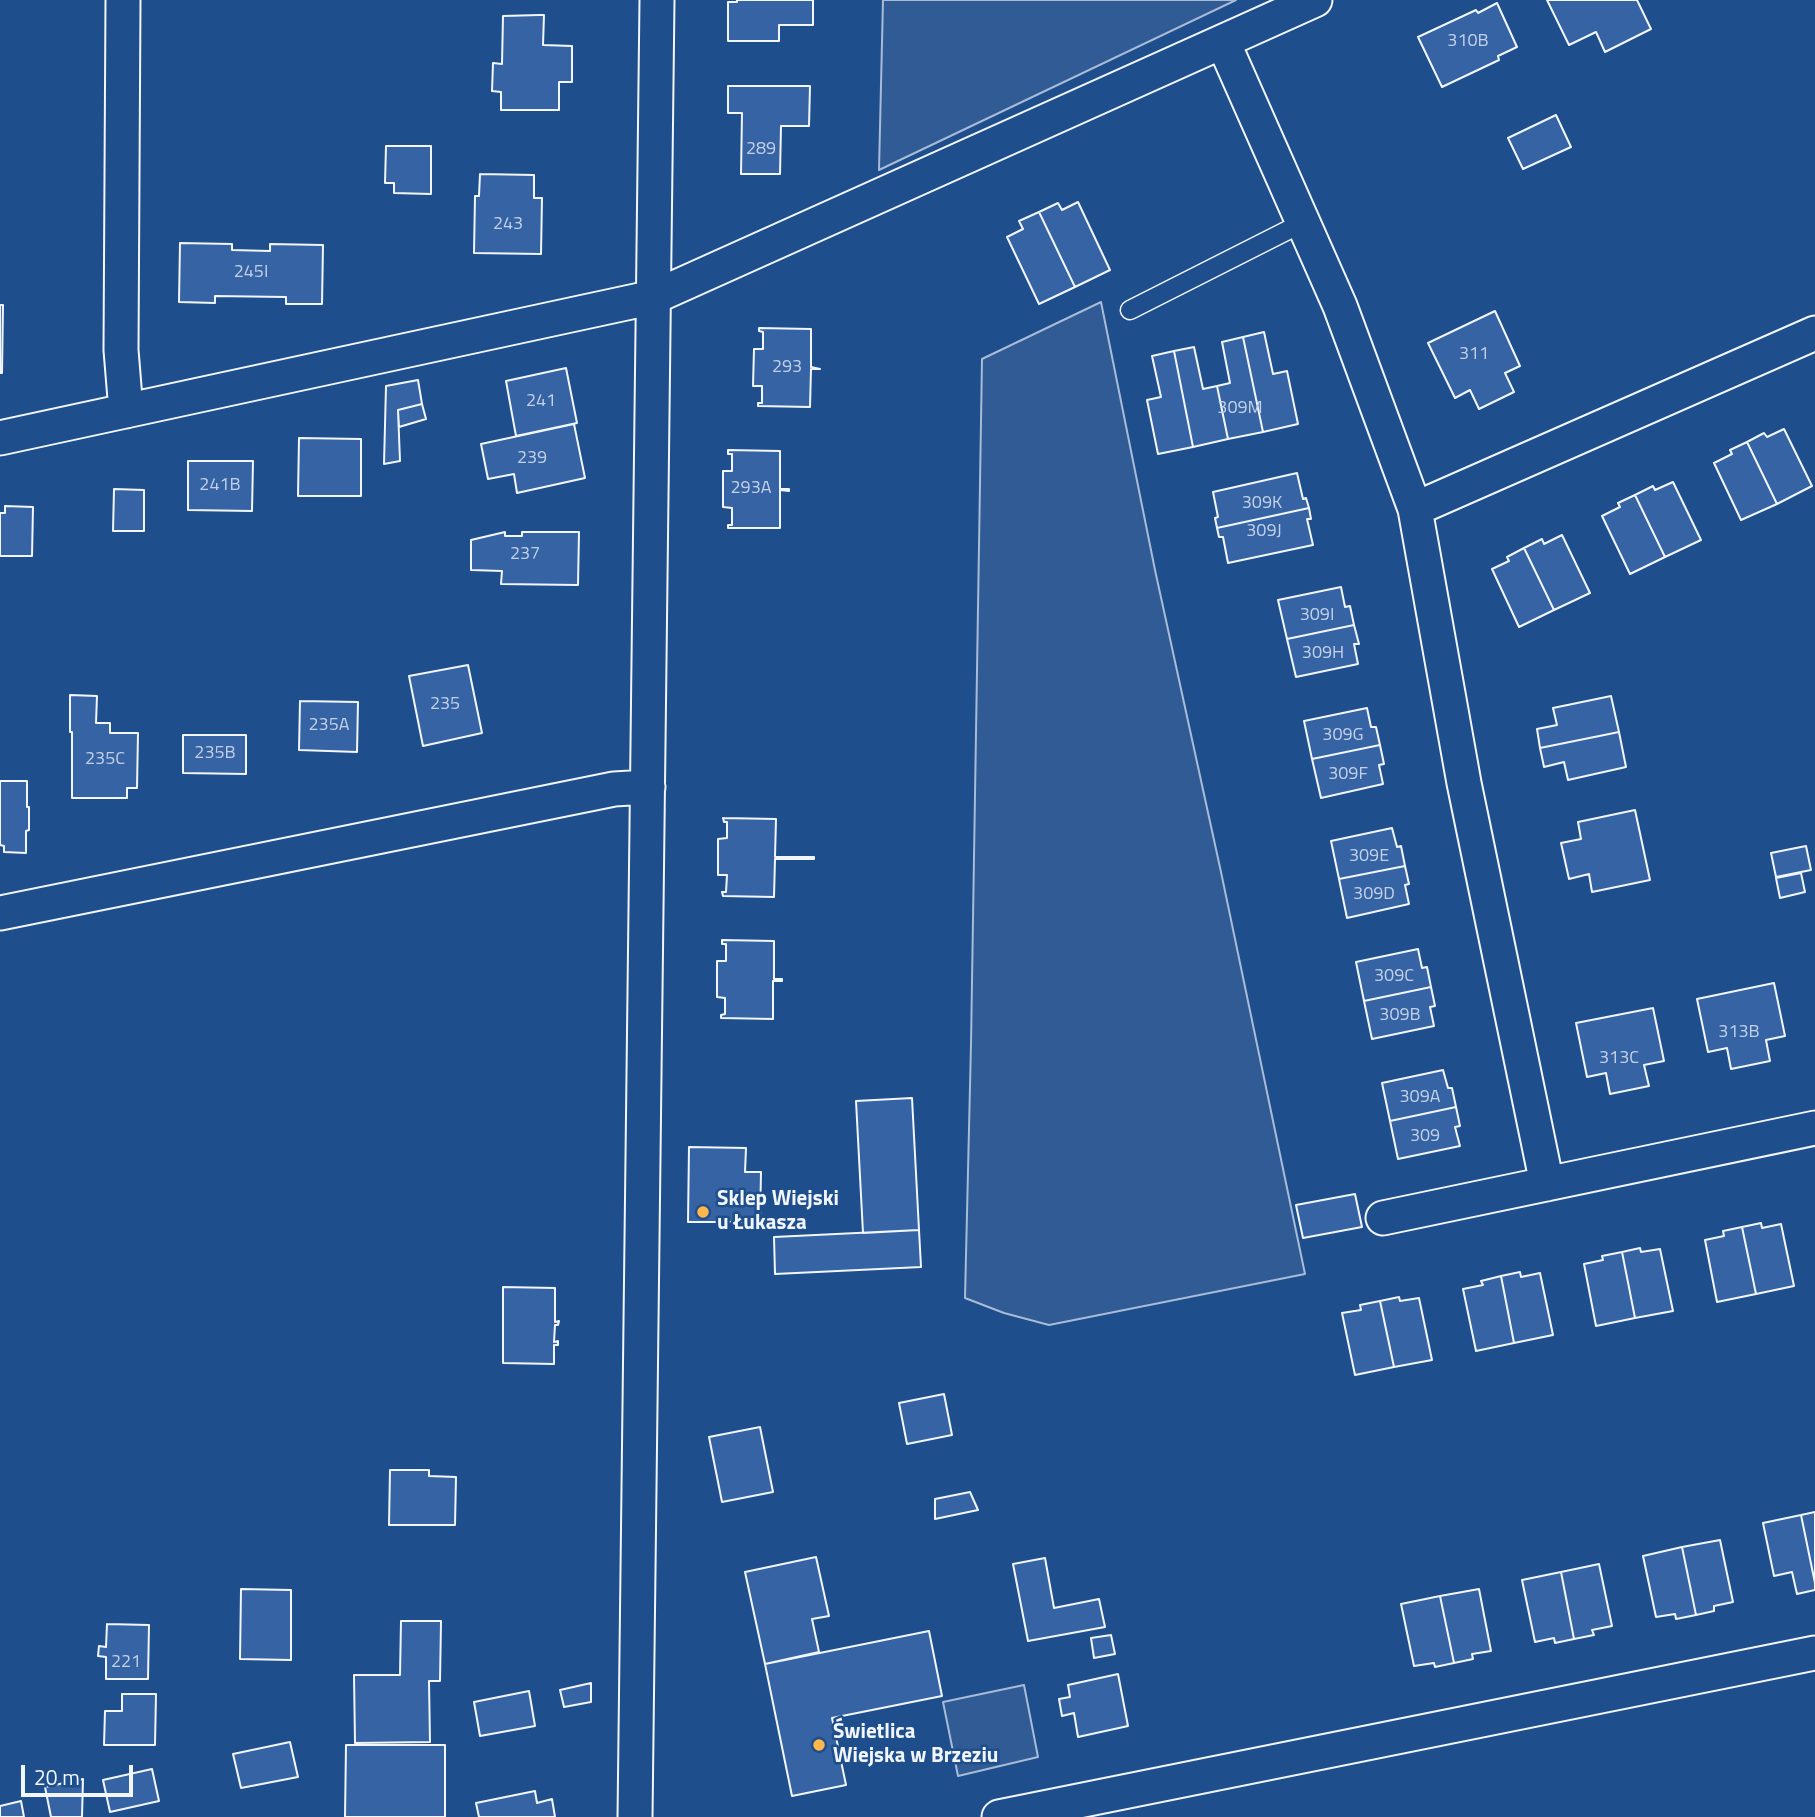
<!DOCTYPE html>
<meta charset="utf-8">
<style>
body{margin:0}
#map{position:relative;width:1815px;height:1817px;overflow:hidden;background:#1f4e8c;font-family:"Titillium Web",sans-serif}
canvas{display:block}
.scale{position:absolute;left:21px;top:1765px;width:112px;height:32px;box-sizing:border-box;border:4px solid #f2f6ff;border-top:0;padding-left:9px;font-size:21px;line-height:24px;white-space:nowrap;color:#f2f6ff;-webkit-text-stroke:5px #1f4e8c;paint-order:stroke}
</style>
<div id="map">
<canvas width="1815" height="1817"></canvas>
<div class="scale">20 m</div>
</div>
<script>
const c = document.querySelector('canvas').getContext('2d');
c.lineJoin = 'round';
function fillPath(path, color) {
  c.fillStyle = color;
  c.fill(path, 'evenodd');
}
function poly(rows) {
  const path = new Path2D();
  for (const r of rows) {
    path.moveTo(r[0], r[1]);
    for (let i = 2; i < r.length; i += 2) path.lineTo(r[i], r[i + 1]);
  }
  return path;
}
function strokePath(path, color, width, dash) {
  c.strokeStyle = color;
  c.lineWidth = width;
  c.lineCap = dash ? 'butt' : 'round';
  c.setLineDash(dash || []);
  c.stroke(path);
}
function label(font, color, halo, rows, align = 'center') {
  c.font = font + ' "Titillium Web",sans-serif';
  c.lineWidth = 5;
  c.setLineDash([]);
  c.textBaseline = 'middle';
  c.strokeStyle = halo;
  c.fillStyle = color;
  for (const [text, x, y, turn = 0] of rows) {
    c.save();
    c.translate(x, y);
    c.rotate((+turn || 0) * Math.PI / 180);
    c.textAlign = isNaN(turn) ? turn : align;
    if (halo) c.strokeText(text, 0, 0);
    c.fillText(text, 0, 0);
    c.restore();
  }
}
const green = poly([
 [883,0,1236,0,879,170,883,0],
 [1101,302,1155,570,1221,872,1305,1274,1049,1325,1004,1313,965,1298,971,1044,982,359,1101,302],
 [1024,1685,1038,1757,958,1776,943,1702,1024,1685]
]);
fillPath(green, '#305b95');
strokePath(green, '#a8bbd7', 2);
const building = poly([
 [737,0,813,0,813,25,779,25,779,41,728,41,728,2,737,2,737,0],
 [1547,0,1637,0,1651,29,1605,52,1596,32,1569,45,1547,0],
 [1497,3,1517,47,1498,56,1499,60,1442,87,1418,37,1476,10,1478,13,1497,3],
 [539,15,544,15,543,45,572,46,572,82,559,82,559,110,501,110,501,92,492,91,493,63,502,64,503,16,539,15],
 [728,86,810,86,809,126,781,126,780,174,741,174,742,113,728,113,728,86],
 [1556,115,1571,147,1523,169,1508,138,1556,115],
 [386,146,431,146,431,194,394,193,394,183,385,183,386,146],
 [480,174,534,175,534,198,542,198,541,254,474,253,475,196,479,196,480,174],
 [1078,202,1110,270,1075,287,1039,212,1058,203,1062,210,1078,202],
 [1039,212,1075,287,1039,304,1007,237,1023,229,1019,221,1039,212],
 [180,243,232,244,232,250,270,251,270,244,323,245,322,304,286,304,286,297,215,296,215,303,179,302,180,243],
 [0,305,3,305,2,373,0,373,0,305],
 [1495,311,1520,366,1505,373,1514,392,1479,409,1470,390,1455,398,1428,343,1495,311],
 [759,328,811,329,811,367,820,369,811,369,810,407,758,406,758,403,762,403,762,386,753,386,754,349,763,349,763,332,759,331,759,328],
 [1264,332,1273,374,1287,371,1298,424,1263,432,1243,337,1264,332],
 [1243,337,1263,432,1228,439,1217,386,1230,383,1222,342,1243,337],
 [1194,347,1203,389,1217,386,1228,439,1193,447,1174,351,1194,347],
 [1174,351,1193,447,1158,454,1147,400,1161,397,1152,356,1174,351],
 [566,368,577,423,516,436,506,381,566,368],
 [418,380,422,404,398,410,400,461,384,464,386,386,418,380],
 [422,404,426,419,399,427,398,410,422,404],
 [574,424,585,478,517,493,514,474,488,479,481,444,574,424],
 [1784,429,1812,486,1777,504,1747,442,1764,433,1767,437,1784,429],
 [299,438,361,439,361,496,298,496,299,438],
 [1747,442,1777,504,1741,520,1714,463,1732,454,1730,450,1747,442],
 [728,450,780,451,780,489,789,489,789,491,780,490,780,528,728,528,728,525,732,525,732,508,723,507,723,471,732,471,732,454,728,454,728,450],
 [188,461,253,461,252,511,188,510,188,461],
 [1297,473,1303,499,1306,498,1309,508,1217,528,1215,518,1218,517,1213,492,1297,473],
 [1673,482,1701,540,1665,557,1635,495,1653,486,1655,490,1673,482],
 [114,489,144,490,144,531,113,531,114,489],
 [1635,495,1665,557,1630,574,1602,516,1620,507,1618,503,1635,495],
 [5,506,33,507,32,556,0,556,0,513,5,513,5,506],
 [1309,508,1311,519,1307,519,1313,545,1228,563,1223,537,1219,537,1217,528,1309,508],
 [505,532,505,536,522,536,522,532,579,532,578,585,501,584,502,571,471,570,471,540,505,532],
 [1562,535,1590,593,1554,610,1524,548,1542,539,1544,544,1562,535],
 [1524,548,1554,610,1519,627,1492,569,1509,561,1507,557,1524,548],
 [1341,587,1345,607,1350,606,1354,625,1287,639,1278,600,1341,587],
 [1354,625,1359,644,1354,644,1358,664,1296,677,1287,639,1354,625],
 [468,665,482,733,423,746,409,676,468,665],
 [70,695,97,696,96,723,110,723,110,733,138,733,137,788,127,788,127,798,72,798,72,732,70,732,70,695],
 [1611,696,1619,732,1540,748,1537,729,1557,725,1553,708,1611,696],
 [300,701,358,702,357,752,299,750,300,701],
 [1367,708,1371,727,1376,727,1380,745,1312,759,1304,721,1367,708],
 [1619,732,1626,767,1568,780,1564,762,1544,767,1540,748,1619,732],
 [183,735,246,735,246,774,183,773,183,735],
 [1380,745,1384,764,1379,765,1383,784,1321,798,1312,759,1380,745],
 [0,781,27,781,27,807,29,807,29,830,26,831,26,853,4,852,4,846,0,845,0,781],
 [1635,810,1650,880,1592,892,1589,874,1569,879,1561,843,1581,839,1578,822,1635,810],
 [723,818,776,819,775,857,814,857,814,859,775,859,774,897,723,896,722,892,726,892,727,875,718,875,718,839,727,838,727,822,724,822,723,818],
 [1392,828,1397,847,1401,846,1405,866,1339,879,1331,841,1392,828],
 [1806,846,1811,870,1776,877,1771,853,1806,846],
 [1405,866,1409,884,1405,885,1409,904,1347,918,1339,879,1405,866],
 [1801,873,1805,892,1780,898,1776,878,1801,873],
 [722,940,774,941,774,979,782,979,782,981,773,981,773,1019,721,1018,721,1015,725,1014,725,998,717,997,717,961,726,961,726,944,722,944,722,940],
 [1418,949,1422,968,1427,967,1431,987,1364,1001,1356,962,1418,949],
 [1774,983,1785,1036,1766,1040,1770,1061,1731,1069,1727,1048,1708,1052,1697,999,1774,983],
 [1431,987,1435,1006,1430,1007,1434,1026,1372,1039,1364,1001,1431,987],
 [1653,1008,1664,1061,1644,1065,1649,1086,1610,1094,1606,1073,1587,1077,1576,1023,1653,1008],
 [1443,1070,1448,1088,1452,1088,1456,1107,1390,1121,1382,1083,1443,1070],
 [912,1098,919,1230,863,1233,856,1101,912,1098],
 [1456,1107,1460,1126,1455,1127,1460,1146,1398,1159,1390,1121,1456,1107],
 [689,1147,746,1148,745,1172,761,1172,760,1222,688,1222,689,1147],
 [1355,1194,1362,1227,1303,1238,1296,1205,1355,1194],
 [1761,1223,1762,1228,1781,1224,1794,1286,1756,1294,1742,1227,1761,1223],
 [1742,1227,1756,1294,1717,1302,1705,1240,1724,1236,1723,1231,1742,1227],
 [919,1230,921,1267,775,1274,774,1237,919,1230],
 [1640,1248,1641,1252,1660,1249,1673,1311,1635,1318,1622,1252,1640,1248],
 [1622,1252,1635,1318,1596,1326,1584,1264,1603,1260,1602,1256,1622,1252],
 [1520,1272,1521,1277,1540,1273,1553,1335,1514,1343,1501,1276,1520,1272],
 [1501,1276,1514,1343,1476,1351,1463,1289,1483,1285,1481,1281,1501,1276],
 [503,1287,555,1288,555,1322,559,1321,558,1325,555,1325,554,1342,558,1341,558,1345,554,1345,554,1364,503,1363,503,1287],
 [1399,1297,1400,1301,1419,1298,1432,1360,1394,1367,1380,1301,1399,1297],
 [1380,1301,1394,1367,1355,1375,1342,1313,1361,1310,1360,1305,1380,1301],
 [944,1394,952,1435,907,1444,899,1403,944,1394],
 [760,1427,773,1492,722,1502,709,1437,760,1427],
 [390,1470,429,1470,429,1476,456,1477,455,1525,389,1525,390,1470],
 [970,1492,978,1510,935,1519,935,1499,970,1492],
 [1815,1512,1815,1583,1801,1515,1815,1512],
 [1801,1515,1815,1583,1815,1590,1797,1594,1792,1572,1774,1576,1763,1523,1801,1515],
 [1720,1540,1733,1602,1714,1606,1714,1611,1696,1615,1682,1547,1720,1540],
 [1682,1547,1696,1615,1676,1619,1675,1614,1656,1617,1643,1556,1682,1547],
 [816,1557,829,1616,812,1619,819,1652,765,1664,745,1572,816,1557],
 [1045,1558,1054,1608,1099,1599,1105,1627,1028,1641,1013,1564,1045,1558],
 [1599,1564,1612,1626,1592,1630,1594,1635,1574,1639,1561,1572,1599,1564],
 [1561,1572,1574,1639,1555,1643,1554,1638,1535,1642,1522,1580,1561,1572],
 [241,1589,291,1590,291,1660,240,1659,241,1589],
 [1479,1589,1491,1651,1472,1654,1473,1659,1454,1663,1440,1596,1479,1589],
 [1440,1596,1454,1663,1435,1667,1434,1663,1414,1666,1401,1604,1440,1596],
 [401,1621,441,1621,440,1681,429,1681,430,1742,355,1743,354,1675,400,1675,401,1621],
 [107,1624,149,1625,148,1679,106,1679,106,1657,98,1656,99,1646,106,1647,107,1624],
 [929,1631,942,1696,832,1718,846,1785,792,1796,765,1664,929,1631],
 [1111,1635,1115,1654,1094,1658,1091,1638,1111,1635],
 [1118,1674,1128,1726,1078,1737,1074,1713,1062,1716,1059,1699,1070,1697,1068,1685,1118,1674],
 [591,1683,591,1702,564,1707,560,1690,591,1683],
 [529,1691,535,1726,480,1736,474,1702,529,1691],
 [122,1694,156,1694,155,1745,104,1745,105,1711,122,1711,122,1694],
 [290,1742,298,1777,241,1788,233,1754,290,1742],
 [346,1745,445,1745,445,1817,345,1817,346,1745],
 [152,1769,159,1801,110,1812,103,1780,152,1769],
 [83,1779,82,1817,51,1817,45,1787,83,1779],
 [535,1791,537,1803,552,1799,555,1817,479,1817,476,1803,535,1791],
 [21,1801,24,1817,0,1817,0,1806,21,1801]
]);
fillPath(building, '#3563a3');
strokePath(building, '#f2f6ff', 2);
const service = poly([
 [1130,310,1304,222]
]);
const minor = poly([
 [123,0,121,350,126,411],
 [1223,42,1340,306,1415,509,1815,333],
 [0,438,654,297,1315,0],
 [1415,509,1464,783,1547,1184],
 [0,913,614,789,648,787],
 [1383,1218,1815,1128],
 [635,1817,657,0],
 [999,1817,1815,1653]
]);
strokePath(service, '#f2f6ff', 21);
strokePath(minor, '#f2f6ff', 37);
strokePath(service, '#1f4e8c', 18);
strokePath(minor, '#1f4e8c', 33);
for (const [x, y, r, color] of [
 [703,1212,7,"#ffb74d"],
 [819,1745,7,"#ffb74d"]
]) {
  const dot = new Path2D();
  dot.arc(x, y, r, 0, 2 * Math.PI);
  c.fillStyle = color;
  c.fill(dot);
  strokePath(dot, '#1f4e8c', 2.5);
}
label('18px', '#c3d1e8', null, [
 ["310B",1468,42],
 ["289",761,150],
 ["243",508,225],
 ["245I",251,273],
 ["311",1474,355],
 ["293",787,368],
 ["241",541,402],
 ["309M",1240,409],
 ["239",532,459],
 ["241B",220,486],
 ["293A",751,489],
 ["309K",1262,504],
 ["309J",1264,532],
 ["237",525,555],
 ["309I",1317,616],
 ["309H",1323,654],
 ["235",445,705],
 ["235A",329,726],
 ["309G",1343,736],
 ["235B",215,754],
 ["235C",105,760],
 ["309F",1348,775],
 ["309E",1369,857],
 ["309D",1374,895],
 ["309C",1394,977],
 ["309B",1400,1016],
 ["313B",1739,1033],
 ["313C",1619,1059],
 ["309A",1420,1098],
 ["309",1425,1137],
 ["221",126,1663]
]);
label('bold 21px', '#f2f6ff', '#1f4e8c', [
 ["Sklep Wiejski",717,1200],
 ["u Łukasza",717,1224],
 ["Świetlica",833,1733],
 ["Wiejska w Brzeziu",833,1757]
], 'left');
</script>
